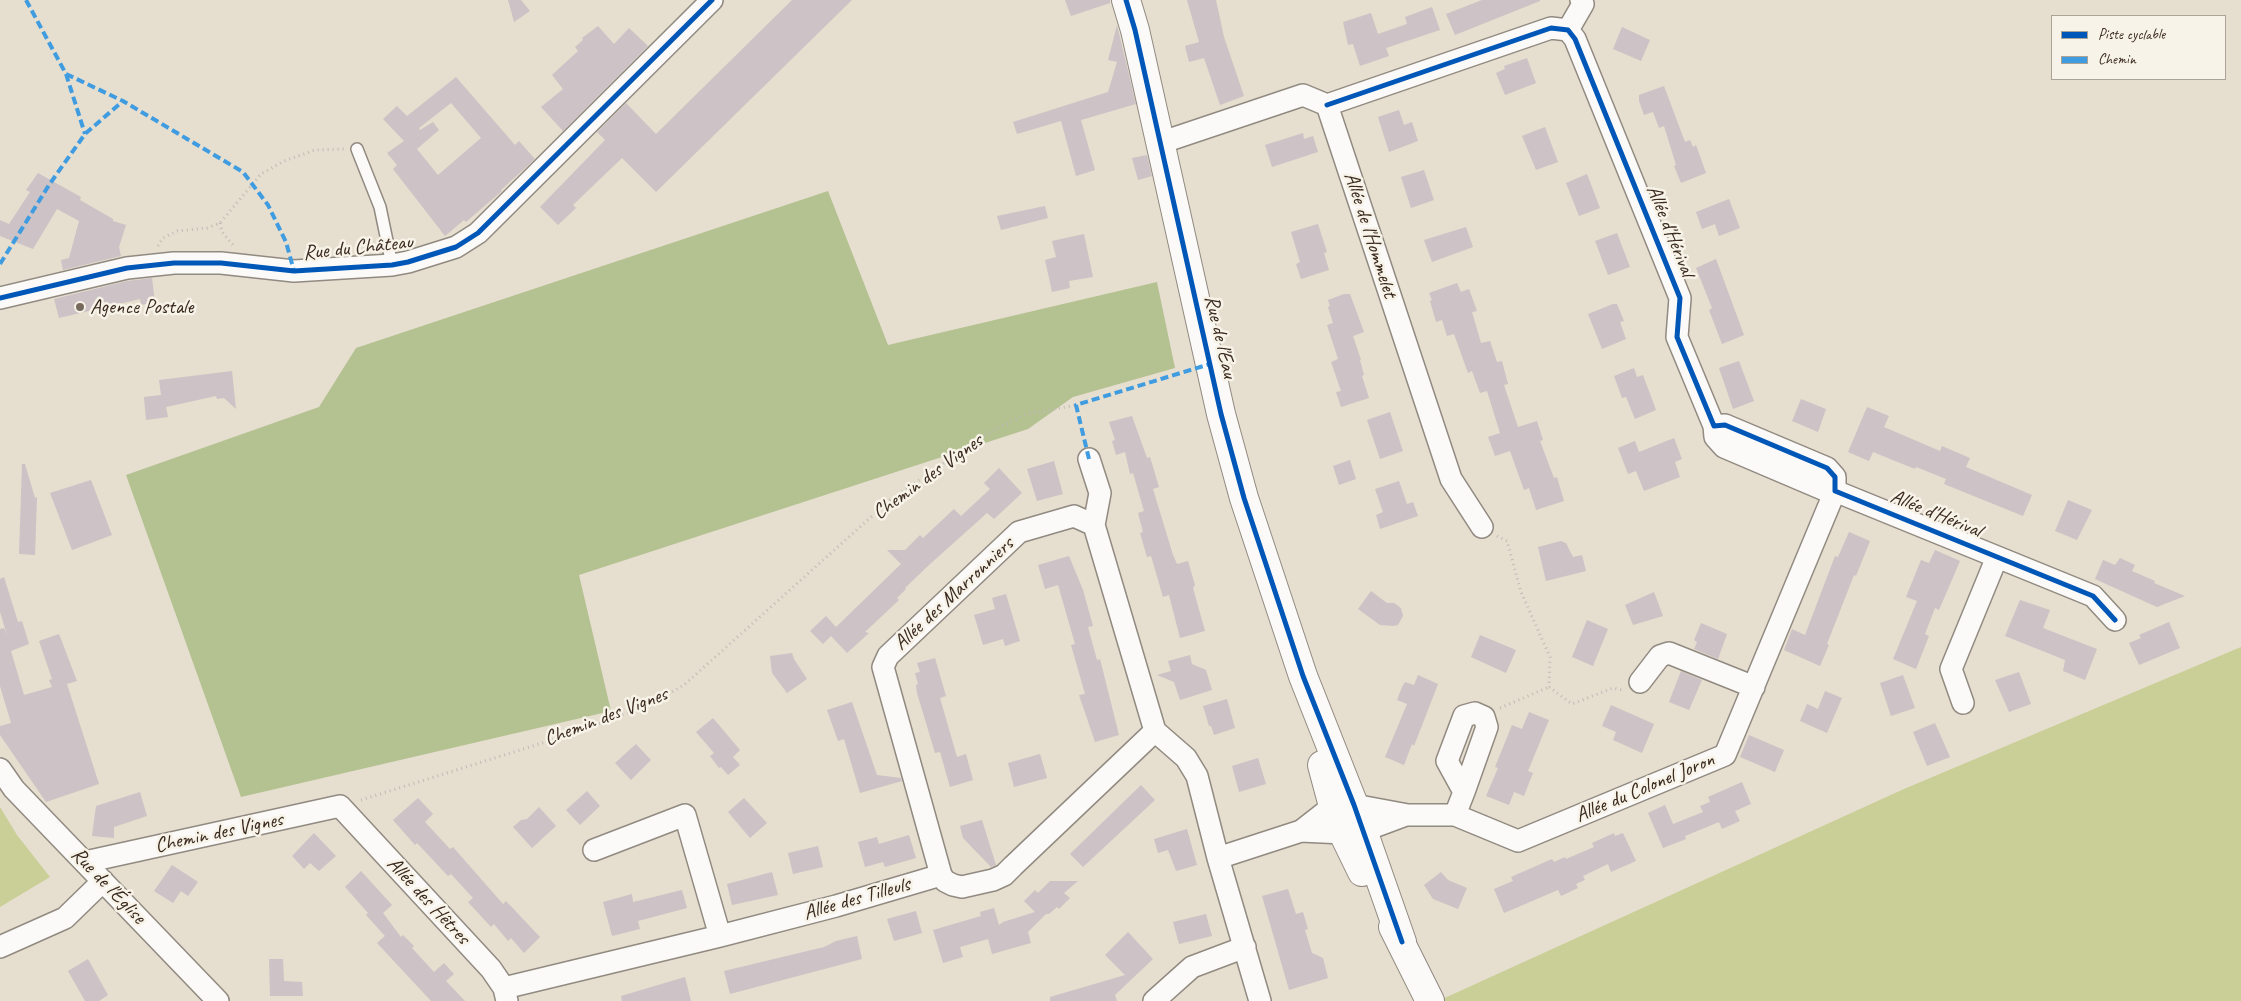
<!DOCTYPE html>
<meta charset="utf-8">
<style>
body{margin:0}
#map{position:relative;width:2241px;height:1001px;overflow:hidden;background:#e6decf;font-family:Caveat,sans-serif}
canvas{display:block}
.legend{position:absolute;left:2051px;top:15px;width:175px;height:65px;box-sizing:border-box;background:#f7f3e8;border:1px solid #aca397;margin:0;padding:6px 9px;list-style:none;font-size:15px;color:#3b2a1e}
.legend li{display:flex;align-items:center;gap:10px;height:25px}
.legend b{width:25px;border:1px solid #aca397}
</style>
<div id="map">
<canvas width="2241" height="1001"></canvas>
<ul class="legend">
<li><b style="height:6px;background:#0057b8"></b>Piste cyclable</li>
<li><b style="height:6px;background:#3f9ce0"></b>Chemin</li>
</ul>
</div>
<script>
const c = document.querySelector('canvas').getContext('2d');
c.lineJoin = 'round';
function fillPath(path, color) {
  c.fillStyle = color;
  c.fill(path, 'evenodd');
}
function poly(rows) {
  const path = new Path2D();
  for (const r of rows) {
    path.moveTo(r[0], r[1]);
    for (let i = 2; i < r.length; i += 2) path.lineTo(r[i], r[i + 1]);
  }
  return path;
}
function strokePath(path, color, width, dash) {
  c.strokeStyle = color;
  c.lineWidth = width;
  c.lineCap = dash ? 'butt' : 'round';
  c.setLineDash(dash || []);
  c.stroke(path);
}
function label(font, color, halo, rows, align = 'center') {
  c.font = font + ' Caveat,sans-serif';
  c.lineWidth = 5;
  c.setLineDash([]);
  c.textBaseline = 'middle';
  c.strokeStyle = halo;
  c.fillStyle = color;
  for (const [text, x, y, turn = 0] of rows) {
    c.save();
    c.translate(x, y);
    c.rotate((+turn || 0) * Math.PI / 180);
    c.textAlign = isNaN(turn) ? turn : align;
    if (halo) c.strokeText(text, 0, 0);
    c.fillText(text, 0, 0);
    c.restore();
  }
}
fillPath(poly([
 [2241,647,2241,1001,1438,1001,1904,789],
 [0,807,17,835,50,877,0,907]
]), '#c9cf96');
fillPath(poly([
 [828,191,888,345,1157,282,1175,368,1073,397,1028,429,579,575,611,711,241,797,126,475,319,407,356,348]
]), '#b4c190');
fillPath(poly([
 [508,0,521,0,530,11,514,22],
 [792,0,852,0,656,192,622,158,573,205,576,208,558,225,540,207,605,140,597,132,626,103,656,134],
 [1065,0,1110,0,1110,3,1071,16],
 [1187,0,1216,0,1224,37,1244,96,1220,105,1204,58,1189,62,1185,46,1199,42],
 [1482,0,1540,0,1540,1,1455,35,1446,14],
 [1432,7,1440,30,1386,48,1389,56,1360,66,1353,44,1348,45,1343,22,1371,13,1378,34,1407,24,1405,17],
 [1117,25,1136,104,1081,120,1095,170,1076,176,1061,121,1017,134,1013,122,1108,92,1117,62,1108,60],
 [598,26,614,44,629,28,648,46,563,131,541,107,563,89,552,75,578,51,575,47,583,40,582,38],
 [1622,27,1650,40,1641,61,1613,49],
 [1527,58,1536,83,1505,95,1496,73,1505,69,1504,66],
 [456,77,515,145,519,141,535,159,501,190,502,191,466,222,464,220,445,236,393,169,397,165,387,153,404,141,383,119,397,106,407,116],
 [451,103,481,138,438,175,417,149,439,130,433,122,420,130,419,128],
 [1664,86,1685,142,1690,140,1693,147,1696,145,1706,173,1681,183,1674,166,1676,165,1664,126,1659,128,1653,112,1644,115,1639,101,1639,95],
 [1399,110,1404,125,1412,122,1418,141,1389,152,1378,117],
 [1545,127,1558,162,1536,170,1522,136],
 [1303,133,1304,139,1313,136,1318,152,1272,167,1265,145],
 [1147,155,1152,176,1138,180,1132,158],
 [1424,170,1434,200,1411,208,1401,177],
 [38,173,81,197,80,200,113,219,113,221,126,225,119,247,121,256,63,270,61,260,69,258,79,221,57,209,33,249,0,236,0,220,9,224,30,192,26,190],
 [1587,174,1600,208,1579,216,1566,183],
 [1729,199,1740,228,1719,236,1715,224,1702,229,1696,212],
 [1045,206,1048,218,1001,230,997,216],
 [1318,224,1327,252,1324,253,1329,270,1301,279,1296,264,1300,262,1291,232],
 [1466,227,1473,247,1432,262,1424,240],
 [1617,233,1630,267,1608,275,1595,241],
 [1084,234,1093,277,1069,281,1070,288,1052,292,1045,260,1056,257,1052,241],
 [1716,259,1744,335,1722,344,1709,310,1712,308,1696,268],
 [152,278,155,302,141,305,140,299,59,318,54,299,127,281],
 [1457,283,1461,292,1469,289,1477,311,1472,312,1481,343,1490,341,1497,362,1502,361,1508,384,1504,385,1518,427,1537,421,1543,440,1540,441,1554,478,1557,477,1564,501,1536,510,1529,488,1524,490,1510,451,1495,456,1488,437,1500,433,1487,391,1480,393,1472,371,1468,373,1454,334,1447,336,1442,320,1436,322,1430,301,1432,300,1429,293],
 [1344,294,1350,294,1364,332,1353,336,1361,360,1360,360,1364,375,1362,376,1369,398,1341,407,1336,392,1341,391,1331,362,1338,359,1327,325,1333,323,1328,307,1330,306,1328,300],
 [1613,304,1617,304,1624,321,1620,322,1626,339,1602,349,1588,314],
 [1739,361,1754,401,1733,409,1719,368],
 [1634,368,1637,377,1643,375,1656,410,1635,419,1626,397,1622,398,1614,376],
 [232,371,236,409,224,398,217,399,216,396,166,407,168,417,146,420,144,397,161,395,159,380],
 [1801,399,1826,409,1818,432,1792,421],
 [1867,407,1889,416,1884,427,1940,451,1942,446,1970,458,1966,467,2032,495,2023,516,1944,484,1946,479,1916,467,1915,469,1873,452,1869,461,1848,452],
 [1390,412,1403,451,1380,459,1367,420],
 [1132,416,1147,458,1150,457,1159,487,1153,489,1173,555,1177,564,1188,561,1195,585,1193,588,1205,631,1180,638,1169,595,1163,597,1151,556,1147,557,1140,533,1143,532,1138,513,1144,511,1133,473,1130,474,1125,452,1116,455,1112,441,1115,440,1109,422],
 [1674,438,1682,459,1675,462,1680,477,1644,491,1636,471,1628,474,1618,448,1635,441,1639,452],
 [1350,460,1356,479,1339,485,1333,466],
 [1054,461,1063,494,1037,501,1027,469],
 [22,464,25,464,35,498,37,497,35,555,19,554],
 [999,468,1022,493,994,519,987,513,929,565,905,588,906,589,897,598,899,600,865,632,869,633,847,653,831,636,823,644,810,631,826,616,836,627,901,564,887,550,905,550,920,535,923,538,954,509,961,516,990,489,984,483],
 [91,480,112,535,72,550,50,493],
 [1399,481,1407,504,1413,502,1418,516,1380,529,1376,515,1383,512,1375,489],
 [2068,500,2092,510,2077,540,2055,531],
 [1849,532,1870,541,1856,576,1854,575,1827,644,1829,645,1820,666,1784,650,1792,629,1805,635,1835,556,1838,557],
 [1561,541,1566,543,1573,557,1582,555,1586,571,1546,581,1538,547],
 [1935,550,1960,561,1939,610,1935,608,1925,634,1929,636,1916,669,1893,659,1917,601,1906,597,1921,560,1929,563],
 [1069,556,1083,590,1093,626,1088,627,1097,660,1100,659,1119,735,1095,742,1079,695,1085,694,1071,645,1075,644,1058,585,1045,589,1038,565],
 [2120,558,2135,565,2132,571,2155,581,2154,583,2185,596,2157,607,2095,579,2103,560,2115,565],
 [4,577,18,622,22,621,29,644,11,651,24,695,52,687,49,680,52,679,39,641,59,634,77,681,67,684,99,784,46,802,0,735,0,726,11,723,0,686,0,629,4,628,7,635,0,612,0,579],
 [1371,591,1387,603,1394,603,1401,608,1403,616,1398,625,1393,626,1380,625,1358,609],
 [1654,592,1663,616,1633,625,1625,605],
 [1006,594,1020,641,1005,646,1003,639,983,645,974,615,995,609,992,598],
 [2020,600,2050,610,2043,628,2097,649,2085,680,2063,671,2065,660,2005,636],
 [1587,620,1608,629,1593,666,1572,657],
 [2169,622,2180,648,2139,665,2129,643,2141,638,2139,635],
 [1701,623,1727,634,1718,659,1694,649,1697,642,1694,640],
 [1480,635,1516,650,1506,673,1471,657],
 [792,653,794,659,807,679,787,693,772,673,770,656],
 [1190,655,1192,664,1206,670,1212,690,1180,700,1174,682,1157,675,1171,671,1168,661],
 [935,658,946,696,940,698,957,757,966,754,973,780,950,787,940,752,935,753,917,693,916,685,918,684,915,673,920,672,917,663],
 [1681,671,1702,680,1689,710,1669,702],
 [2019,672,2031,704,2009,712,1995,680],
 [1418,675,1438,684,1414,746,1412,744,1404,765,1385,757,1407,704,1397,700,1402,687,1405,682,1414,685],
 [1903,675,1915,708,1891,716,1880,683],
 [1825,691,1842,698,1827,733,1800,721,1807,704,1818,709],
 [1227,699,1235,728,1214,735,1211,726,1209,726,1203,706],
 [852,702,877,775,901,778,902,781,860,793,844,739,838,741,827,710],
 [1611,705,1654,724,1642,753,1613,740,1616,732,1602,726],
 [1529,712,1549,720,1528,771,1533,773,1524,796,1514,792,1509,805,1486,796,1498,768,1495,767,1512,725,1522,729],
 [713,718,740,750,733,757,740,765,728,775,721,767,719,768,710,756,714,753,696,732],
 [1935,723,1950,757,1927,766,1913,732],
 [1749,735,1784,750,1775,772,1740,757],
 [636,744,651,760,631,780,615,763],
 [1040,754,1047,778,1014,787,1008,763],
 [1258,758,1266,784,1239,792,1232,766],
 [1742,782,1751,804,1735,811,1740,821,1722,829,1719,822,1685,836,1686,839,1663,848,1648,813,1665,805,1673,824,1703,812,1700,806,1710,802,1708,797],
 [1141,785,1155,800,1083,867,1070,854],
 [587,791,600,806,580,825,566,810],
 [140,792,147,816,114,827,114,838,92,836,96,806],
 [418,798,433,814,425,822,450,849,453,847,503,904,506,901,540,937,524,953,511,938,508,941,494,924,491,927,468,902,473,898,451,874,448,876,417,843,415,845,393,820],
 [744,798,767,823,750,838,728,812],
 [539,807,556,826,532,848,513,827,521,820,527,819],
 [982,820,996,865,991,867,963,838,960,826],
 [1187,829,1197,865,1176,871,1168,850,1158,853,1154,839],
 [314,833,336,856,319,871,310,863,304,869,292,856],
 [1614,833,1615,836,1623,833,1636,861,1611,872,1608,864,1583,876,1585,880,1576,884,1578,888,1561,896,1558,890,1504,913,1494,889,1513,881,1511,877,1552,859,1554,862,1565,857,1566,859,1594,847,1592,843],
 [909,835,916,858,885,867,883,862,865,867,858,842,877,837,879,844],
 [818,846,823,867,793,874,788,853],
 [172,865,198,882,188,896,181,891,173,903,154,891],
 [361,871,392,905,383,913,401,937,403,935,414,946,412,948,434,972,444,963,454,974,446,981,465,1001,431,1001,377,943,385,936,366,915,368,913,345,887],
 [772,872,778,895,732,905,727,884],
 [1441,872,1448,880,1467,888,1458,909,1433,899,1424,885],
 [1050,881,1078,881,1064,893,1070,898,1059,909,1057,907,1049,914,1046,914,1028,932,1031,943,992,954,988,939,960,947,963,957,943,963,933,930,981,916,980,912,994,908,999,925,1003,922,1035,912,1024,901,1035,890,1038,893],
 [1288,889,1296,914,1303,912,1308,929,1305,930,1312,953,1323,958,1328,978,1289,990,1262,896],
 [682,890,687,908,638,921,640,929,612,936,603,902,632,894,633,902],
 [916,911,922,933,894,941,887,919],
 [1206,914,1212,936,1179,944,1173,922],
 [1128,932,1153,959,1115,995,1117,1001,1050,1001,1050,997,1125,975,1105,955],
 [857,936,862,959,730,994,724,971,824,947,836,941],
 [88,959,108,995,99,1001,85,1001,68,971],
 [269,959,283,959,284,981,302,982,303,996,270,996],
 [685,977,691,1001,622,1001,621,996]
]), '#cdc2c5');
const lane = poly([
 [357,149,380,207,392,265]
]);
const street = poly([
 [1568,30,1583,4,1581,0],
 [1327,105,1551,28,1568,30,1575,39,1680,298,1677,337,1714,426,1725,425,1827,468,1835,477,1835,491,2093,596,2115,620],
 [1160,143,1303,95,1327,105,1451,479,1482,527],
 [0,298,127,268,174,263,221,263,294,271,392,265,408,262,456,247,478,233,712,0],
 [1089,459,1100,493,1094,525,1155,731,1186,758,1197,776,1218,858,1260,1001],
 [1640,682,1660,656,1669,653,1754,687],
 [1963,703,1951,669,1997,557],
 [0,769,14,789,218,1001],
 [1455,815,1464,792,1487,727,1484,717,1475,713,1464,716,1447,761,1464,792],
 [1301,831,1343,833,1363,831,1406,815],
 [594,850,685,815,720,936],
 [1218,858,1301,831,1333,806,1354,805,1408,815,1455,815,1518,841,1725,755,1835,491,1825,490,1724,447,1715,437,1714,426],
 [85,862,340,806,491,969,504,988,507,1001],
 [941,875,883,667,888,656,1019,532,1074,516,1094,525],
 [0,947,65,918,103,881],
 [504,988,720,936,836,906,941,875,945,881,953,885,962,887,993,880,1004,875,1013,866,1155,731],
 [1154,1001,1192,967,1245,947]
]);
const secondary = poly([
 [1126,0,1135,30,1221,414,1244,498,1303,676,1354,805,1402,942],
 [1322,765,1333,806,1343,833,1362,872],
 [1393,927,1430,1001]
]);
strokePath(lane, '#918a81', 14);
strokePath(street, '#918a81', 24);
strokePath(secondary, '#918a81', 30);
strokePath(poly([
 [220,223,222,232,233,245],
 [158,246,163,238,177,231,207,228,220,223,261,174,284,161,315,150,344,149],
 [1497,536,1507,541,1521,592,1550,657,1549,687],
 [1549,687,1572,704,1613,688,1622,690],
 [1500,708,1549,687],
 [361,800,571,734,651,704,684,685,890,500,988,433,1024,415,1076,405]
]), '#bebbb7', 3, [1, 4]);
strokePath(lane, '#fbfaf8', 11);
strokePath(street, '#fbfaf8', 21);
strokePath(secondary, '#fbfaf8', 28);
strokePath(poly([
 [26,0,66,74,85,134],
 [66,74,123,101,243,172,268,205,286,242,294,271],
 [0,264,49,185,85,134,123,101],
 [1089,459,1076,405,1210,364]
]), '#3f9ce0', 4, [8, 4]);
strokePath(poly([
 [1126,0,1135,30,1221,414,1244,498,1303,676,1354,805,1402,942],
 [1327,105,1551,28,1568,30,1575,39,1680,298,1677,337,1714,426,1725,425,1827,468,1835,477,1835,491,2093,596,2115,620],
 [0,298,127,268,174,263,221,263,294,271,392,265,408,262,456,247,478,233,712,0]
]), '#0057b8', 5);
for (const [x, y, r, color] of [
 [80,307,5,"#77695c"]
]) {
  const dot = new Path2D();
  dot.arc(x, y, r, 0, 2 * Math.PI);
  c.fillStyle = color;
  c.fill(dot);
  strokePath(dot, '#f7f3e8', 2);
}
label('21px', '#3b2a1e', '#f7f3e8', [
 ["Allée d'Hérival",1670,231,68],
 ["Allée de l'Hommelet",1370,235,72],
 ["Rue du Château",358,248,-6],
 ["Rue de l'Eau",1220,337,77],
 ["Chemin des Vignes",928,477,-36],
 ["Allée d'Hérival",1936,514,22],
 ["Allée des Marronniers",954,594,-43],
 ["Chemin des Vignes",606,717,-21],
 ["Allée du Colonel Joron",1645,788,-23],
 ["Chemin des Vignes",219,833,-12],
 ["Rue de l'Église",108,886,46],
 ["Allée des Tilleuls",857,899,-16],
 ["Allée des Hêtres",428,901,47]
]);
label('21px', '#3b2a1e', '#f7f3e8', [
 ["Agence Postale",90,307]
], 'left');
</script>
